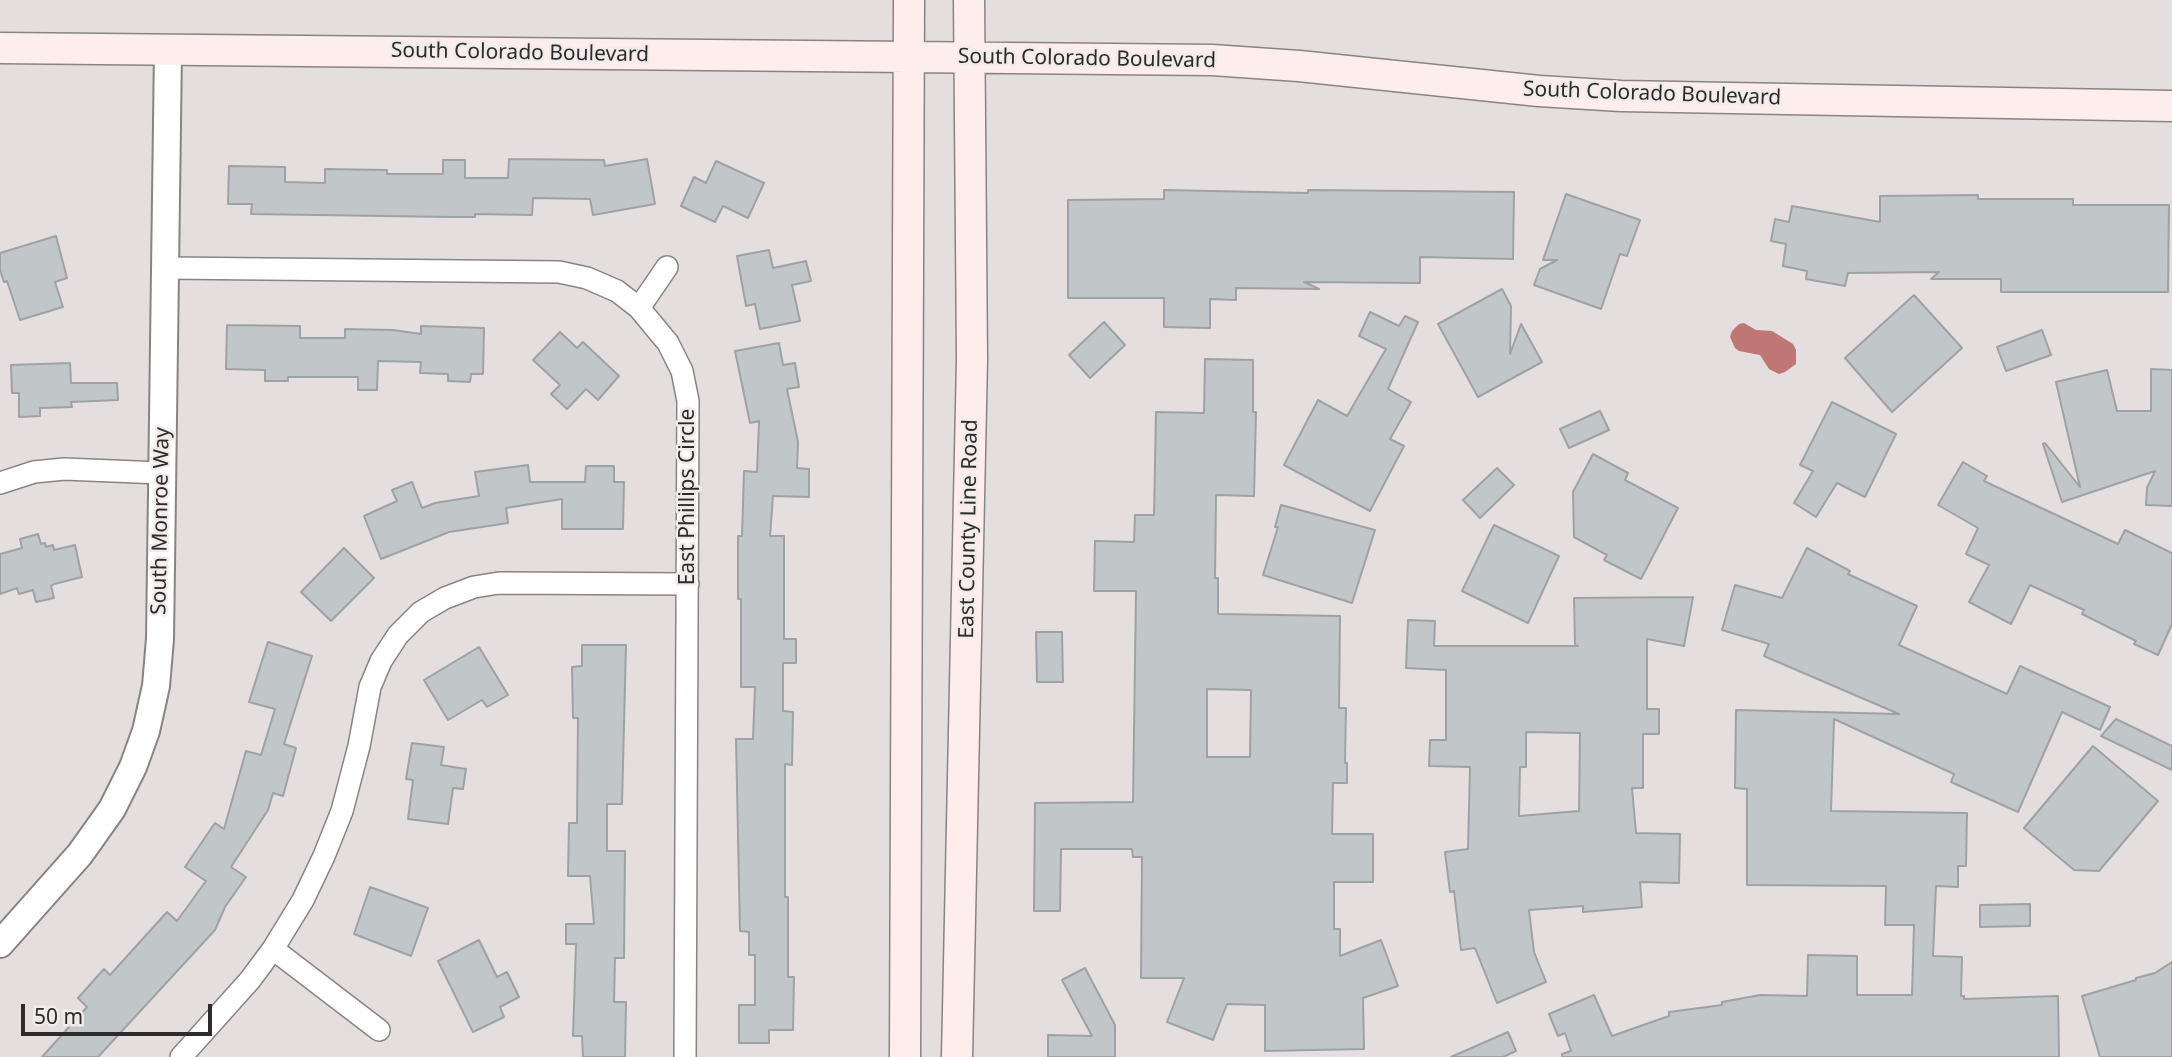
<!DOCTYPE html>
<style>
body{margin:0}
#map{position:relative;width:2172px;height:1057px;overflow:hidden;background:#e4dede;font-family:"Noto Sans",sans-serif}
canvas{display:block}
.scale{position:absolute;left:21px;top:1004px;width:191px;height:32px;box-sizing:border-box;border:4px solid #2d2b2b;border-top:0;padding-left:9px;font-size:21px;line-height:24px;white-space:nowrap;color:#2d2b2b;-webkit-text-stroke:5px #f1eceb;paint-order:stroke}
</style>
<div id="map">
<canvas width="2172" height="1057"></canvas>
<div class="scale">50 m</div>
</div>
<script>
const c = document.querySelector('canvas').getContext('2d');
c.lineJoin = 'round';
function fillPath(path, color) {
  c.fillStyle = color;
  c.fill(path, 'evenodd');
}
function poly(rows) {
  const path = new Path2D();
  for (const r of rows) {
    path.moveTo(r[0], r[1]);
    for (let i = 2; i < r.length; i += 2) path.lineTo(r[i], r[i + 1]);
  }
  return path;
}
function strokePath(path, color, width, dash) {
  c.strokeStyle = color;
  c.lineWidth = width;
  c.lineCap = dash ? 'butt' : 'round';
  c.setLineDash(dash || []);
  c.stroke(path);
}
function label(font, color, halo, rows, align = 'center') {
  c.font = font + ' "Noto Sans",sans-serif';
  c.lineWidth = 5;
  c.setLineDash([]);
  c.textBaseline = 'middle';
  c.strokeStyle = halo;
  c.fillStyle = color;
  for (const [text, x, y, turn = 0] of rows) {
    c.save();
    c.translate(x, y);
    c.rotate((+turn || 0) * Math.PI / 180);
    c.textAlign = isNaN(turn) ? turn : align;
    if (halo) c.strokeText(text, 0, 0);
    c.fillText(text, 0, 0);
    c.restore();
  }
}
fillPath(poly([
 [1744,323,1756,330,1772,331,1793,344,1796,350,1796,364,1785,372,1779,374,1769,369,1760,355,1739,351,1735,348,1730,337,1732,331,1739,324]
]), '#be7774');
const building = poly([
 [509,159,604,160,605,166,647,159,655,204,593,215,590,199,533,198,532,215,475,214,475,217,450,217,251,214,252,204,228,204,229,166,285,167,285,182,325,183,325,169,387,170,387,174,443,174,443,160,465,160,465,178,508,178,509,159],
 [716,161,764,183,748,218,723,206,715,222,681,206,694,177,706,183,716,161],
 [1164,190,1308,193,1308,190,1514,192,1513,259,1420,257,1420,283,1304,282,1319,289,1236,288,1236,300,1210,299,1210,328,1164,327,1164,298,1068,298,1068,200,1164,199,1164,190],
 [1566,194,1640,220,1627,256,1620,254,1601,309,1534,285,1540,269,1557,260,1543,260,1566,194],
 [1978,195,1978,199,2073,199,2073,205,2169,205,2168,292,2001,292,2001,279,1931,279,1939,272,1848,273,1845,286,1806,279,1807,271,1783,266,1786,244,1771,241,1775,219,1789,222,1792,206,1880,222,1880,196,1978,195],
 [56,236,67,278,55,282,63,307,20,320,7,281,4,282,0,270,0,253,56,236],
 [769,250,773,268,806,261,811,281,792,285,800,321,760,329,755,304,746,306,737,256,769,250],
 [1502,289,1511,306,1510,354,1521,324,1542,362,1478,397,1438,324,1502,289],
 [1914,295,1962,348,1892,412,1845,358,1914,295],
 [1370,312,1399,326,1405,316,1418,322,1388,389,1411,402,1390,439,1404,446,1370,511,1284,465,1318,400,1347,416,1386,349,1359,336,1370,312],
 [1104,322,1125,345,1090,378,1069,355,1104,322],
 [227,325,300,326,300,338,345,338,345,329,393,330,421,334,421,326,484,328,483,374,471,374,470,382,448,381,448,374,420,373,421,362,378,361,377,390,358,390,358,377,288,377,288,381,265,381,265,370,226,369,227,325],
 [2042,330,2051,355,2006,371,1997,347,2042,330],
 [560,332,577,348,583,342,619,376,598,400,586,389,567,409,551,394,560,385,533,360,560,332],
 [779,343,783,365,795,363,799,387,787,389,798,442,797,468,809,469,809,497,773,496,770,536,784,536,784,639,796,639,796,663,783,663,783,711,793,712,792,765,785,764,785,897,788,897,788,977,794,977,793,1030,769,1030,769,1043,739,1043,739,1005,755,1005,755,955,749,955,749,932,740,931,736,739,753,739,755,687,741,687,741,599,738,599,738,536,742,536,744,471,757,472,759,421,750,423,735,351,779,343],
 [1205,359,1253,360,1253,412,1256,412,1254,496,1216,495,1215,578,1218,578,1218,614,1340,616,1339,708,1346,708,1345,763,1347,763,1347,783,1333,783,1332,834,1373,834,1373,882,1334,882,1334,929,1340,929,1340,956,1381,940,1398,986,1363,998,1364,1049,1265,1051,1265,1005,1227,1004,1213,1040,1167,1022,1184,978,1141,978,1142,857,1133,857,1132,849,1061,849,1060,911,1034,911,1035,803,1133,802,1136,591,1094,591,1095,541,1134,542,1135,515,1154,515,1156,412,1204,413,1205,359],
 [1207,689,1251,690,1250,757,1207,757,1207,689],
 [70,363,71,383,117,383,118,400,71,402,72,407,40,408,40,416,19,417,19,393,12,393,11,365,70,363],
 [2151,369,2172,370,2172,506,2146,505,2147,488,2155,471,2062,502,2043,444,2045,443,2080,487,2056,382,2107,370,2117,411,2151,411,2151,369],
 [1832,402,1896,434,1865,497,1837,483,1816,517,1794,503,1813,471,1800,465,1832,402],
 [1600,411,1609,430,1569,448,1560,429,1600,411],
 [1593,454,1628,473,1625,480,1678,508,1641,579,1604,560,1607,555,1574,537,1573,492,1593,454],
 [1963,462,1987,476,1984,481,2118,544,2125,530,2172,553,2172,624,2158,655,2134,644,2136,641,2082,614,2084,610,2030,585,2011,624,1969,602,1989,565,1966,554,1978,528,1938,505,1963,462],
 [528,465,530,482,585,482,586,466,614,466,614,482,624,482,623,529,562,529,562,499,506,508,508,523,449,532,381,559,364,516,397,501,392,490,412,482,422,508,435,503,479,496,475,472,528,465],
 [1497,468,1514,485,1480,518,1463,500,1497,468],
 [1281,505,1375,530,1352,603,1263,575,1278,527,1275,527,1281,505],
 [1494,525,1559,556,1528,623,1462,591,1494,525],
 [38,534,41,544,45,543,46,547,53,545,54,550,75,545,82,577,54,584,51,586,54,598,36,602,33,590,19,594,17,588,0,594,0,554,22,548,20,539,38,534],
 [344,548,374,578,331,621,301,592,344,548],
 [1807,548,1850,571,1848,574,1917,606,1899,645,2007,694,2020,666,2110,707,2100,730,2062,712,2018,812,1951,782,1954,774,1834,719,1831,811,1967,813,1966,866,1958,866,1958,887,1936,886,1933,956,1962,957,1961,996,1964,996,1964,999,2058,996,2059,1057,1562,1057,1562,1054,1571,1051,1565,1033,1558,1036,1549,1014,1594,995,1612,1036,1669,1016,1669,1012,1722,1005,1722,1002,1760,995,1807,996,1808,955,1857,956,1857,995,1912,995,1914,925,1885,925,1886,886,1747,885,1747,789,1735,788,1736,710,1899,714,1764,656,1769,644,1722,630,1735,585,1782,598,1807,548],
 [1693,597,1684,646,1647,639,1647,709,1659,709,1659,734,1643,734,1643,788,1632,788,1636,833,1680,834,1679,883,1640,882,1642,907,1583,912,1583,906,1529,910,1534,952,1546,982,1497,1003,1475,948,1461,950,1454,891,1450,892,1445,852,1468,849,1470,767,1429,766,1430,740,1446,740,1446,670,1406,668,1408,620,1435,621,1434,646,1578,646,1575,645,1574,598,1693,597],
 [1526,732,1580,733,1579,811,1519,816,1520,767,1526,767,1526,732],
 [1036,632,1062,632,1063,682,1037,682,1036,632],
 [268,642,312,656,284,744,296,748,283,796,273,793,268,810,231,867,246,877,225,907,215,930,98,1057,42,1057,87,1007,78,998,104,969,110,975,167,912,177,921,206,881,185,867,215,823,224,829,246,751,261,755,275,709,249,702,268,642],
 [582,645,626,645,622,804,607,804,607,851,625,851,624,958,615,958,614,1002,626,1002,625,1057,583,1057,582,1036,573,1036,576,944,566,944,566,924,594,924,590,876,568,876,569,823,577,823,578,718,573,718,572,667,582,666,582,645],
 [479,647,508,695,487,707,482,700,448,720,424,680,479,647],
 [2116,719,2172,746,2172,770,2101,736,2116,719],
 [412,743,444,747,441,765,466,769,463,789,453,788,448,824,408,819,413,780,406,779,412,743],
 [2093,746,2158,801,2099,871,2074,870,2024,828,2093,746],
 [370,887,428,908,411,956,354,934,370,887],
 [2030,904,2030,926,1980,927,1980,905,2030,904],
 [479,940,497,977,507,972,519,997,500,1007,504,1017,473,1032,438,961,479,940],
 [2172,962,2172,1057,2100,1057,2082,996,2136,980,2136,978,2155,973,2172,962],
 [1085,968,1115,1025,1115,1057,1048,1057,1048,1035,1092,1036,1062,980,1085,968],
 [1508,1032,1516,1051,1503,1057,1451,1057,1508,1032]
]);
fillPath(building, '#c1c6c8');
strokePath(building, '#9ea2a5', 2);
const minor = poly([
 [166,268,559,272,587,278,617,291,639,308,668,343,682,371,688,401,685,1057],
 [639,308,667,267],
 [0,483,34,472,64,469,161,473],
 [273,949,379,1030],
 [181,1057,250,980,273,949,303,900,324,856,342,811,359,746,370,687,381,661,398,635,421,612,445,598,474,587,499,583,688,584]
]);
const tertiary = poly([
 [0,944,80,854,112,809,133,767,146,731,156,686,160,639,168,50]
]);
const secondary = poly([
 [0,48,1212,60,1299,66,1539,91,1621,96,2172,106],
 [905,1057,909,0],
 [957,1057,972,359,969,0]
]);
strokePath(minor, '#898484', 24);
strokePath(tertiary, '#898484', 30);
strokePath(secondary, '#898484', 33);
strokePath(minor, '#fff', 21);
strokePath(tertiary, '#fff', 26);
strokePath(secondary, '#fdedec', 30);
label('21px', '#2d2b2b', '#f1eceb', [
 ["South Colorado Boulevard",520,53,1],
 ["South Colorado Boulevard",1087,59,1],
 ["South Colorado Boulevard",1652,94,2],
 ["East Phillips Circle",688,497,-90],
 ["South Monroe Way",161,521,-89],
 ["East County Line Road",969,529,-89]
]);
</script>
